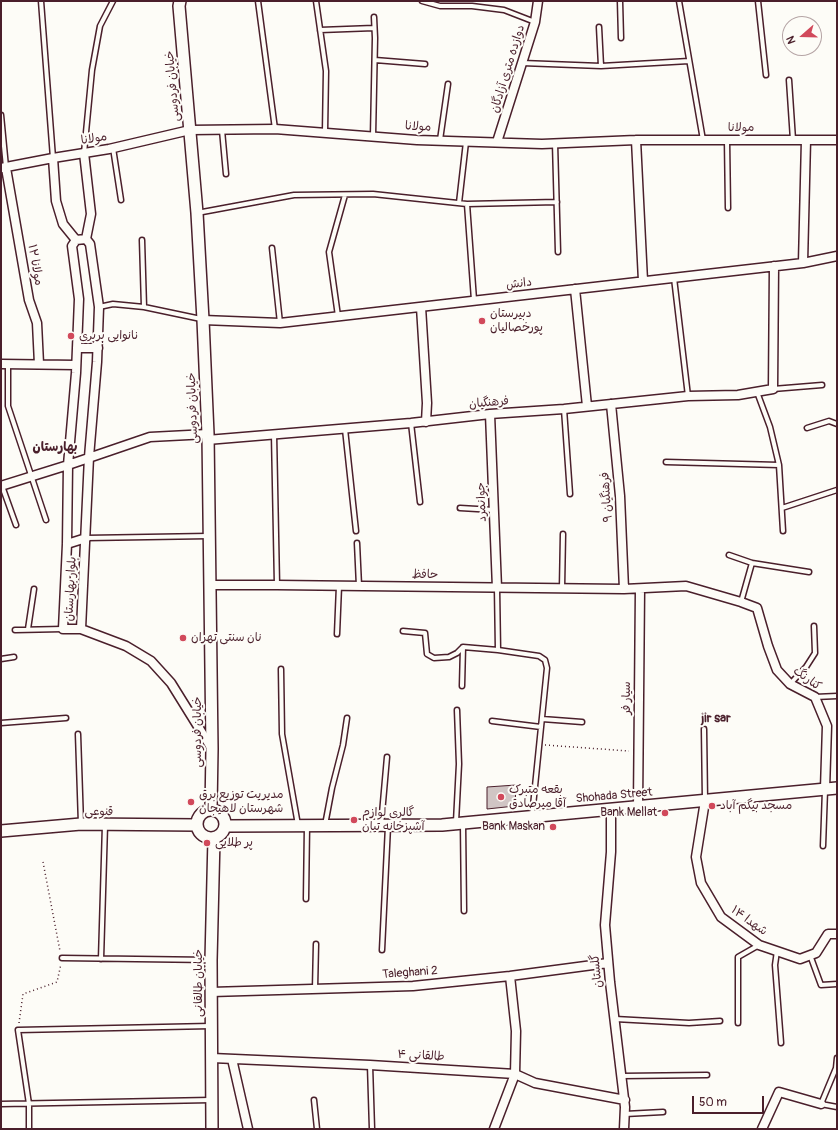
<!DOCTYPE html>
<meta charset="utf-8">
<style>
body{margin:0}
#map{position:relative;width:838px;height:1130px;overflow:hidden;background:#fdfcf7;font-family:Pangolin,sans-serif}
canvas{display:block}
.frame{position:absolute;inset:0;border:2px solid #4a1f2b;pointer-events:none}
.north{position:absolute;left:782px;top:16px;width:40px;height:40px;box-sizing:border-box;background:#fdfcf7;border:1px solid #b5a4a5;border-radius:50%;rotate:250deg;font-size:11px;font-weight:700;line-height:16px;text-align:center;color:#4a1f2b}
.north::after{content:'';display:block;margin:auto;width:14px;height:18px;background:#d1495b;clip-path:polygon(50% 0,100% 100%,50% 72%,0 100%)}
.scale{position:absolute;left:692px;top:1096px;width:72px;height:18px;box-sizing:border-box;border:2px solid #4a1f2b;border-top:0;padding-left:5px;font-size:12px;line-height:14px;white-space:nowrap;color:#4a1f2b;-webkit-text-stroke:3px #fdfcf7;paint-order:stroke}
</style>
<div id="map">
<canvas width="838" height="1130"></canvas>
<div class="frame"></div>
<div class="north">N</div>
<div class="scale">50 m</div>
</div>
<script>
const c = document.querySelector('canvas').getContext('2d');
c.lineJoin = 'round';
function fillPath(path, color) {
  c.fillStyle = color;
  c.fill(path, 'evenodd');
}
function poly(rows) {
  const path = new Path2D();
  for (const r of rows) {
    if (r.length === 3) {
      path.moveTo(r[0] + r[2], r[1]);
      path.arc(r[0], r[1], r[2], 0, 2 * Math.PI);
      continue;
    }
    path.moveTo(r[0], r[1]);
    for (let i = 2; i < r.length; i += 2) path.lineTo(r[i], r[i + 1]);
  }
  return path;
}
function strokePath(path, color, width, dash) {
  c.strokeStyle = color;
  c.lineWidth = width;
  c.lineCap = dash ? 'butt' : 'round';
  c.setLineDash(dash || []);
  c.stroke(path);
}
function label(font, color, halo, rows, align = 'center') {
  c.font = font + ' Pangolin,"Playpen Sans Arabic",sans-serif';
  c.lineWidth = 4;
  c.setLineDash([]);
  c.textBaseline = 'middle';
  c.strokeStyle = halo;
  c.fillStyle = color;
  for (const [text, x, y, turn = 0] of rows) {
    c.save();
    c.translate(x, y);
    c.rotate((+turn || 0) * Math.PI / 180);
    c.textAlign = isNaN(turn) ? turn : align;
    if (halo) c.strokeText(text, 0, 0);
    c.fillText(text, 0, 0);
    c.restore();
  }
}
const building = poly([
 [516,785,515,806,487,809,487,787,516,785]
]);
fillPath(building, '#d0c5c4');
strokePath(building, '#4a1f2b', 1);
const lane = poly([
 [41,1,53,158],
 [258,1,275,129],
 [316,1,326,71,325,132],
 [422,1,440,6,472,6,504,10,535,22],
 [620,1,621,38],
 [679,1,703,140],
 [758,1,766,75],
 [599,27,601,66,689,61],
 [320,30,374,28],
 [375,60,425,64],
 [522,63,601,66],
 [789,80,793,140],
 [1,115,6,167],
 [222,130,226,174],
 [373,136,375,38,374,17],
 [440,140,448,84],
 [727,140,728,208],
 [555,143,558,252],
 [113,148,121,200],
 [84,153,92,70,100,26,113,1],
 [459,203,466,142],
 [467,204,474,300],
 [197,213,294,195,373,194,467,204,557,202],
 [142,240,144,307],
 [272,248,280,323],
 [674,278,688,396],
 [99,307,113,304,144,307,201,319],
 [338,316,329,252,345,195],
 [8,364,8,406,46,520],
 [773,389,822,385],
 [757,392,770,427,779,465,783,531],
 [564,409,570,494],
 [411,423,420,502],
 [807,428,829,421,837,424],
 [345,429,356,531],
 [274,434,277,585],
 [666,462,779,465],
 [2,486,16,525],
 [460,508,494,510],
 [782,508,837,490],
 [86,538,209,536],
 [357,543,359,586],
 [729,555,752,563,809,572],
 [497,588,498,650,539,656,545,660,547,668,532,816],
 [562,588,563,534],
 [741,602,752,563],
 [28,629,34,589],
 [15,630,63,629],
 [403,631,425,633,427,654,434,658,449,657,457,653,463,647,498,650],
 [337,634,339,586],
 [1,659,14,657],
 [281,669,282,734,298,825],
 [790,684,806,667,815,653,814,626],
 [462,686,463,647],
 [815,697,837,696],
 [542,719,582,722],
 [492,721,541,727],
 [1,723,66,718],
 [704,729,705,800],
 [78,734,81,824],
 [456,822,459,764,457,710],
 [463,824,464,911],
 [325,825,332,788,343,745,347,718],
 [381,825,387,757],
 [823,846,825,790],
 [306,899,307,826],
 [382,950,388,826],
 [777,951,775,965,781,1043],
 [810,955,821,985,837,984],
 [62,958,211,960],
 [101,959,105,825],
 [315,989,316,944],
 [615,1019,689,1023,720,1021],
 [738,1023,738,957,759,945],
 [837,1058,836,1068,821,1104,837,1107],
 [370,1065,372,1129],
 [622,1076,707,1075],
 [314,1100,317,1129],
 [1,1104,211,1100],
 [625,1114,663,1112],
 [29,1129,29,1104,18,1030,211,1026]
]);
const street = poly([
 [636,140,643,281],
 [497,142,535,22,538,1],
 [84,153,91,214,86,239],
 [53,158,56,201,63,224,76,240],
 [1,168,53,158,109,149,190,130,275,129,417,140,542,144,636,140,837,140],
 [6,168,29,300,37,323,39,364],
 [86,239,90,244,99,307,97,362,89,457,81,629,63,629,67,544,68,465,76,373,79,299,72,246,76,240,86,239],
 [803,263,806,140],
 [575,289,587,406],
 [421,307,427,403,426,422],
 [203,320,280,323,803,263,837,256],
 [77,348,98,348],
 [1,364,76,365],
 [611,404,620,496,624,589],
 [490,414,497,588],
 [207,440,411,423,490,414,564,409,688,396,738,395,773,389,774,266],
 [1,486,68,465,150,437,208,434],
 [67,544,86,538],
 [210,585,277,585,624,589,686,586,741,602,757,608,768,646,777,670,790,684,815,697,827,726,825,789],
 [81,629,126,646,151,661,171,683,212,749],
 [705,801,696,857,701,883,721,917,759,945,800,959,816,953,828,934,837,934],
 [638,807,640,589],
 [611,809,611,852,605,925,610,982,625,1107,624,1129],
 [211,992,413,986,510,976,608,963],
 [212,1058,370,1065,515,1074,535,1083,625,1100],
 [232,1059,248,1129],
 [494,1129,515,1074,516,1031,510,976],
 [762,1129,779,1092,821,1104]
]);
const secondary = poly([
 [180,1,179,6,197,213,203,320,208,434,212,749,211,810],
 [211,824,14],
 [225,826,442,825,837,788],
 [1,831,81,824,197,825],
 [212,1129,211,960,214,838]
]);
strokePath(lane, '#4a1f2b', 7);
strokePath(street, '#4a1f2b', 11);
strokePath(secondary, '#4a1f2b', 14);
strokePath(poly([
 [545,745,629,751],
 [43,862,60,951],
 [19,1023,23,994,57,982,61,964]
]), '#4a1f2b', 1.5, [1, 3]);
strokePath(lane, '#fdfcf7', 4);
strokePath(street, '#fdfcf7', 8);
strokePath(secondary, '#fdfcf7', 11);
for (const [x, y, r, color] of [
 [482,321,4,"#d1495b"],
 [71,336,4,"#d1495b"],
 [183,638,4,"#d1495b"],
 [501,797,4,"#d1495b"],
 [191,802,4,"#d1495b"],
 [712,806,4,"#d1495b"],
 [665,813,4,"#d1495b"],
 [354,820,4,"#d1495b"],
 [553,827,4,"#d1495b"],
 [207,843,4,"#d1495b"]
]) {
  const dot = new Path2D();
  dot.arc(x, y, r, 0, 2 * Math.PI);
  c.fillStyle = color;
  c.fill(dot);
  strokePath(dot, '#fdfcf7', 1.5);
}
label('12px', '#4a1f2b', '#fdfcf7', [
 ["دوازده متری آزادگان",508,69,-73],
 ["خیابان فردوسی",173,86,-95],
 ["مولانا",418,127,3],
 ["مولانا",741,128],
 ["مولانا",94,139,-9],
 ["مولانا ۱۲",35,265,80],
 ["دانش",519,284,-7],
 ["فرهنگیان",489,403,-5],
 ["خیابان فردوسی",193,408,-92],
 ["فرهنگیان ۹",607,497,-94],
 ["جوانمرد",482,502,-92],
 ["حافظ",425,575,1],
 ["بلوار بهارستان",71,589,-87],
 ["کنارنگ",807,679,36],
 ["سیار فر",627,698,-90],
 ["خیابان فردوسی",198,732,-90],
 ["Shohada Street",614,796,-5],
 ["قنوعی",99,812,1],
 ["شهدا ۱۴",749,921,36],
 ["گلستان",597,971,-96],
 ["Taleghani 2",410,973,-4],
 ["خیابان طالقانی",199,983,-90],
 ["طالقانی ۴",421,1056,3]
]);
label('12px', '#4a1f2b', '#fdfcf7', [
 ["دبیرستان",490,314],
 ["پورخصالیان",490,328],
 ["نانوایی بربری",79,336],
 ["نان سنتی تهران",191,638],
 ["بقعه متبرک",509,790],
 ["آقا میرصادق",509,804],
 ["مدیریت توزیع برق",199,795],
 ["شهرستان لاهیجان",199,809],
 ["مسجد بیگم آباد",720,806],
 ["گالری لوازم",362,813],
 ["آشپزخانه تیان",362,827],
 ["Bank Mellat",657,813,"right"],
 ["Bank Maskan",545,827,"right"],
 ["پر طلایی",215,843]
], 'left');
label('bold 13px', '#4a1f2b', '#fdfcf7', [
 ["بهارستان",55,448],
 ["jir sar",716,719]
]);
</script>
